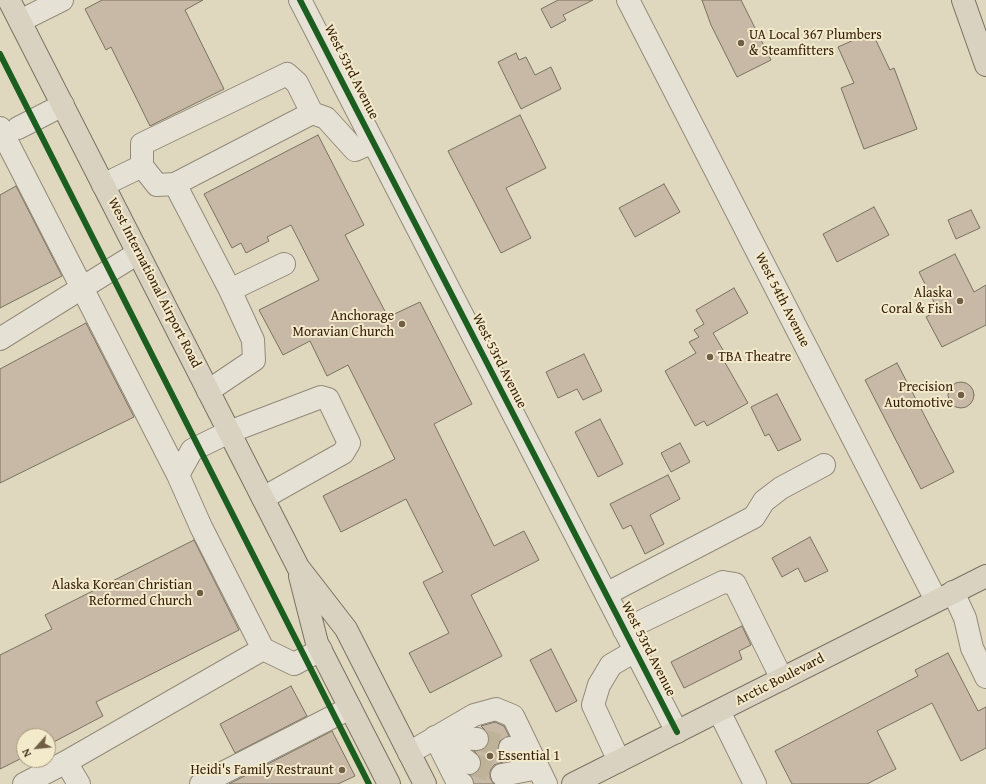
<!DOCTYPE html>
<style>
body{margin:0}
#map{position:relative;width:986px;height:784px;overflow:hidden;background:#e0d8be;font-family:"Gentium Book Plus",serif}
canvas{display:block}
.north{position:absolute;left:16px;top:728px;width:40px;height:40px;box-sizing:border-box;background:#f3eacc;border:1px solid #a7987d;border-radius:50%;rotate:243deg;font-size:11px;font-weight:700;line-height:16px;text-align:center;color:#341c06}
.north::after{content:'';display:block;margin:auto;width:14px;height:18px;background:#705e46;clip-path:polygon(50% 0,100% 100%,50% 72%,0 100%)}
</style>
<div id="map">
<canvas width="986" height="784"></canvas>
<div class="north">N</div>
</div>
<script>
const c = document.querySelector('canvas').getContext('2d');
c.lineJoin = 'round';
function fillPath(path, color) {
  c.fillStyle = color;
  c.fill(path, 'evenodd');
}
function poly(rows) {
  const path = new Path2D();
  for (const r of rows) {
    if (r.length === 3) {
      path.moveTo(r[0] + r[2], r[1]);
      path.arc(r[0], r[1], r[2], 0, 2 * Math.PI);
      continue;
    }
    path.moveTo(r[0], r[1]);
    for (let i = 2; i < r.length; i += 2) path.lineTo(r[i], r[i + 1]);
  }
  return path;
}
function strokePath(path, color, width, dash) {
  c.strokeStyle = color;
  c.lineWidth = width;
  c.lineCap = dash ? 'butt' : 'round';
  c.setLineDash(dash || []);
  c.stroke(path);
}
function label(font, color, halo, rows, align = 'center') {
  c.font = font + ' "Gentium Book Plus",serif';
  c.lineWidth = 4;
  c.setLineDash([]);
  c.textBaseline = 'middle';
  c.strokeStyle = halo;
  c.fillStyle = color;
  for (const [text, x, y, turn = 0] of rows) {
    c.save();
    c.translate(x, y);
    c.rotate((+turn || 0) * Math.PI / 180);
    c.textAlign = isNaN(turn) ? turn : align;
    if (halo) c.strokeText(text, 0, 0);
    c.fillText(text, 0, 0);
    c.restore();
  }
}
const building = poly([
 [102,0,203,0,185,10,224,89,150,126,111,47,106,50,85,9,102,0],
 [558,0,593,0,563,15,566,20,551,28,541,9,558,0],
 [702,0,741,0,771,60,737,77,711,25,702,0],
 [872,32,890,70,894,68,917,129,864,149,841,88,854,83,838,47,872,32],
 [516,53,519,60,526,57,535,75,551,67,561,89,521,109,498,62,516,53],
 [520,115,546,168,506,188,531,238,501,253,448,151,520,115],
 [318,135,364,225,345,235,388,317,420,302,472,404,434,424,494,546,524,531,539,560,471,595,502,656,430,693,409,653,449,633,423,582,443,572,406,499,341,532,323,496,395,459,348,365,327,376,310,341,283,355,259,310,319,280,291,225,267,237,269,241,246,253,241,243,232,248,204,194,318,135],
 [664,184,680,212,635,237,619,208,664,184],
 [16,186,62,276,0,308,0,195,16,186],
 [874,207,889,235,837,262,823,234,874,207],
 [971,210,980,228,956,239,948,220,971,210],
 [955,254,974,292,986,285,986,325,942,347,926,317,938,310,919,272,955,254],
 [734,288,748,313,713,333,723,350,719,352,748,403,707,426,704,421,695,426,665,371,696,353,689,342,699,337,694,330,704,324,696,310,734,288],
 [86,323,134,417,0,483,0,369,86,323],
 [584,354,602,391,583,400,577,389,558,398,546,372,584,354],
 [897,363,954,472,921,489,865,380,897,363],
 [961,395,13],
 [777,394,801,440,778,451,769,434,765,436,751,407,777,394],
 [600,419,623,464,598,477,575,432,600,419],
 [680,443,690,462,671,472,661,453,680,443],
 [668,475,680,499,650,515,664,544,645,554,631,525,623,529,610,504,668,475],
 [810,537,828,571,805,582,798,568,782,577,772,558,810,537],
 [194,540,239,630,96,702,103,716,48,745,48,736,24,736,24,757,0,769,0,655,52,629,45,615,194,540],
 [742,626,751,645,739,651,742,659,684,688,671,662,742,626],
 [551,649,577,701,556,712,530,660,551,649],
 [948,653,978,711,986,707,986,748,961,761,932,703,877,731,896,769,867,784,792,784,775,751,918,676,915,670,948,653],
 [291,686,307,716,235,753,220,724,291,686],
 [495,722,504,726,509,736,500,741,498,747,499,754,506,761,494,765,490,771,490,778,494,784,474,784,470,775,479,771,481,764,480,758,474,751,483,750,487,746,489,740,488,733,481,726,495,722],
 [332,731,355,776,338,784,229,784,332,731]
]);
fillPath(building, '#c7b9a5');
strokePath(building, '#797161', 1);
strokePath(poly([
 [477,739,510,748],
 [469,763,502,775]
]), '#beb299', 22, [22, 11]);
const minor = poly([
 [300,0,677,732],
 [628,0,936,600],
 [20,21,62,0],
 [312,113,326,118,355,150,373,142],
 [0,128,178,475,201,527,263,649,66,762,24,784],
 [18,128,63,105],
 [175,184,230,290,284,264],
 [103,185,142,166,157,185,175,184,312,113,297,83,287,74,142,144,142,166],
 [0,339,138,253],
 [208,391,254,360,253,340,230,290],
 [178,475,192,450,229,432,321,397,328,399,349,443,343,453,263,498],
 [953,592,965,618,972,648,986,677],
 [606,594,754,517,764,501,781,488,824,465],
 [624,630,723,582,735,584,782,679],
 [263,649,294,664,321,650],
 [719,711,755,784],
 [435,737,457,781,462,784],
 [435,737,477,739],
 [439,740,469,763],
 [510,748,538,767],
 [409,753,474,715,496,709,513,716,546,784],
 [619,761,593,705,599,685,611,665,635,651],
 [66,762,79,784],
 [502,775,538,768],
 [201,784,350,708]
]);
const major = poly([
 [9,0,298,567,346,629,425,784],
 [963,0,986,65],
 [300,576,317,643,389,784],
 [573,784,986,576]
]);
strokePath(minor, '#928a79', 24);
strokePath(major, '#797161', 24);
strokePath(minor, '#e5e1d5', 22);
strokePath(major, '#d9d2c0', 22);
strokePath(poly([
 [300,0,677,732],
 [0,54,369,784]
]), '#1b5e20', 6);
for (const [x, y, r, color] of [
 [741,43,4,"#705e46"],
 [960,301,4,"#705e46"],
 [402,324,4,"#705e46"],
 [710,357,4,"#705e46"],
 [961,395,4,"#705e46"],
 [200,593,4,"#705e46"],
 [490,756,4,"#705e46"],
 [342,770,4,"#705e46"]
]) {
  const dot = new Path2D();
  dot.arc(x, y, r, 0, 2 * Math.PI);
  c.fillStyle = color;
  c.fill(dot);
  strokePath(dot, '#f3eacc', 1.5);
}
label('14px', '#341c06', '#f3eacc', [
 ["UA Local 367 Plumbers",749,35,"left"],
 ["& Steamfitters",749,51,"left"],
 ["Alaska",952,293],
 ["Coral & Fish",952,309],
 ["Anchorage",394,316],
 ["Moravian Church",394,332],
 ["TBA Theatre",718,357,"left"],
 ["Precision",953,387],
 ["Automotive",953,403],
 ["Alaska Korean Christian",192,585],
 ["Reformed Church",192,601],
 ["Essential 1",498,756,"left"],
 ["Heidi's Family Restraunt",334,770]
], 'right');
label('14px', '#341c06', '#f3eacc', [
 ["West 53rd Avenue",351,72,63],
 ["West International Airport Road",154,283,63],
 ["West 54th Avenue",782,300,63],
 ["West 53rd Avenue",499,361,63],
 ["West 53rd Avenue",648,649,63],
 ["Arctic Boulevard",780,680,-27]
]);
</script>
